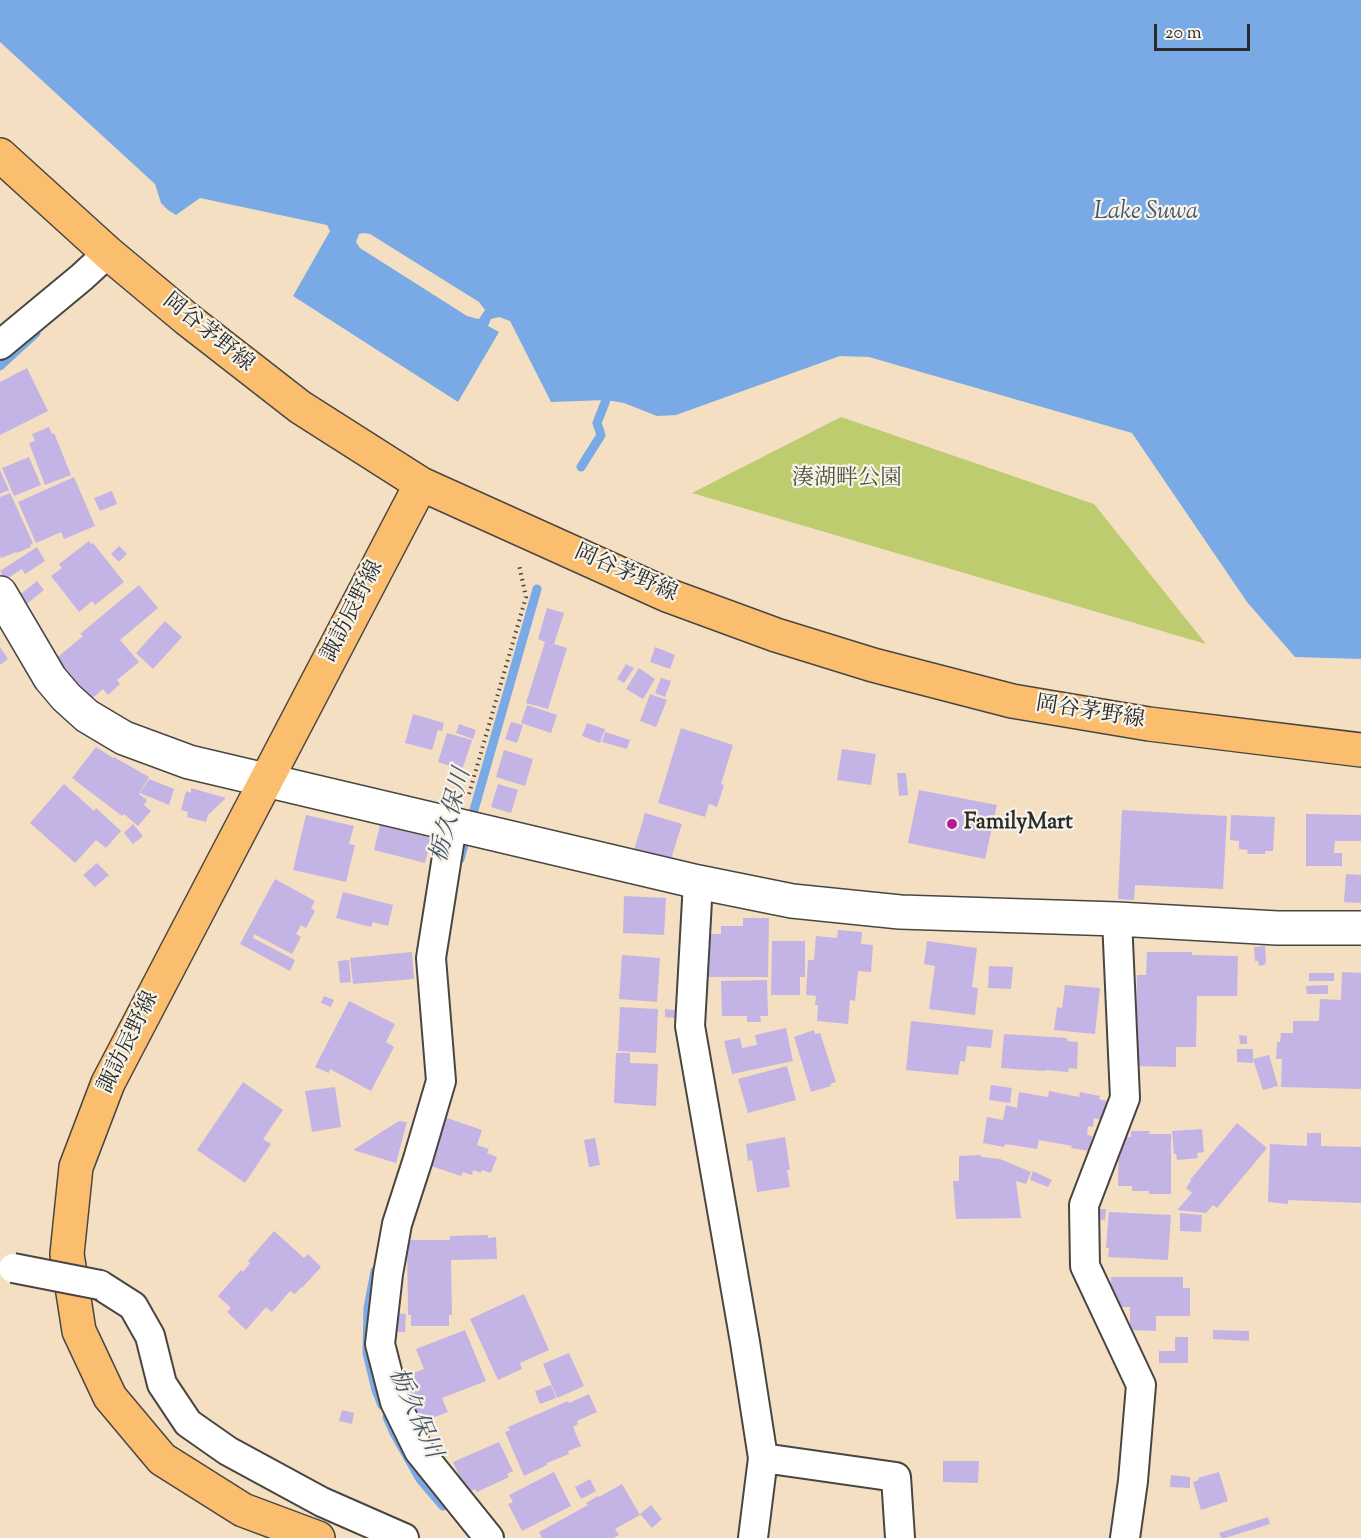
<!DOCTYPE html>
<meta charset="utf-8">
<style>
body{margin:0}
#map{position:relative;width:1361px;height:1538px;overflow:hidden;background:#f4dfc3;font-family:"Sorts Mill Goudy",serif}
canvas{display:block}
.scale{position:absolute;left:1154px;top:24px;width:96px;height:27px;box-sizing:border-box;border:3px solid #2b2b2b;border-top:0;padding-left:8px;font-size:18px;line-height:21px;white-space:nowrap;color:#2b2b2b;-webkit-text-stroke:4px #f7f3e8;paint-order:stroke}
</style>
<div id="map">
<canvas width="1361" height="1538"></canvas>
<div class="scale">20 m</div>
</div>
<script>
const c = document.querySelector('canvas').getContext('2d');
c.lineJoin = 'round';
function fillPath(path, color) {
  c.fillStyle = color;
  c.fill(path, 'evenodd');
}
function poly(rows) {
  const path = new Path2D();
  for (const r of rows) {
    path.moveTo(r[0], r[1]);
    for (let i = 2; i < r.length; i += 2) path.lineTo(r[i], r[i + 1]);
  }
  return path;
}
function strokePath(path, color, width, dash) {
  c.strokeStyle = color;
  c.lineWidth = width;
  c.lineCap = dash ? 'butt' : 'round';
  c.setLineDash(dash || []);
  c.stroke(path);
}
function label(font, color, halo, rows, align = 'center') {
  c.font = font + ' "Sorts Mill Goudy","Noto Serif JP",serif';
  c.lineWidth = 4.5;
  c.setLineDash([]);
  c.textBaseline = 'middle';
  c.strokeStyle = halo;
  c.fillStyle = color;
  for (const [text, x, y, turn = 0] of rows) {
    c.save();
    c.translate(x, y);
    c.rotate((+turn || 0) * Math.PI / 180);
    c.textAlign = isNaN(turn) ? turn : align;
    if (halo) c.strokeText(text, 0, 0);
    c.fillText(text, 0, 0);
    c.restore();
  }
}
fillPath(poly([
 [841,417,1094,504,1206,644,692,493]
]), '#bccc6e');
fillPath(poly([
 [0,0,1361,0,1361,659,1295,657,1247,602,1132,433,869,357,840,356,676,415,657,416,624,403,606,400,551,402,510,321,499,317,491,319,488,326,499,332,458,402,293,296,330,231,327,225,200,198,176,215,168,210,161,203,155,184,0,42]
]), '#79aae5');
fillPath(poly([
 [364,233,370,234,479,302,485,310,479,319,467,316,360,248,356,242,359,234]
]), '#f4dfc3');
strokePath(poly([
 [0,366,36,333],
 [581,467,601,435,597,423,606,400],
 [460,859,537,589],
 [375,1271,368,1308,367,1353,376,1390,382,1405],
 [387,1417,394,1433,420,1479,443,1506]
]), '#79aae5', 9);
fillPath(poly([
 [27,368,48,411,0,435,0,382],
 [49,427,52,434,54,433,71,475,45,485,29,443,35,441,32,434],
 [29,457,41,485,14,496,2,468],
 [0,470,9,490,0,494],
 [74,477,95,526,64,539,61,532,36,543,18,502],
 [112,491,117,504,100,511,94,498],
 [10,493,33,543,30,545,31,547,17,553,16,552,1,558,0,555,0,497],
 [89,541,91,544,93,543,124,582,95,605,92,601,79,612,51,576,62,568,59,564],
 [119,546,127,554,119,562,111,554],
 [37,547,45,561,25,574,22,569,5,580,0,571],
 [37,581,44,590,23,607,16,598],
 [139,585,158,608,120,640,139,662,117,680,120,684,108,695,103,689,89,701,54,660,83,636,80,634],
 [547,608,564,613,554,644,567,648,548,709,526,703,545,642,538,639],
 [165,621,182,637,153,669,136,653],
 [0,647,8,659,0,665],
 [655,647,675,655,670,669,650,662],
 [626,664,634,668,624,683,617,679],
 [639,668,655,679,643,699,626,689],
 [661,678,671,681,665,697,655,693],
 [650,694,667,700,656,727,640,721],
 [527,705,557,715,551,733,521,723],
 [413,714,444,723,442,731,438,730,432,750,405,743],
 [511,722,523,725,517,743,505,739],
 [587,723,605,729,600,743,582,736],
 [459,724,476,730,473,739,456,733],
 [681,728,733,745,721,784,724,785,717,807,709,804,705,817,658,803],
 [605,732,630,740,627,749,602,742],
 [447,733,472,740,462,770,438,762],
 [96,747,113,758,114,757,149,777,139,794,147,800,144,805,151,811,138,826,124,814,122,816,72,778],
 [842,749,876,754,871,785,837,780],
 [504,750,533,759,525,786,496,777],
 [897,773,906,773,908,795,899,796],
 [149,779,174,789,169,805,140,793],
 [64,784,94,811,96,808,121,831,106,848,96,840,75,863,30,823],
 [498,784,518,790,511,813,491,807],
 [191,788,226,798,208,815,206,822,187,817,188,812,181,810,186,791,191,793],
 [919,790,997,805,985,859,908,843],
 [1122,810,1227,816,1223,889,1135,885,1134,900,1118,899],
 [645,813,682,824,670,862,634,850],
 [1306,814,1361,815,1361,841,1335,841,1334,853,1342,853,1342,866,1306,866],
 [306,815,354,826,349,844,355,845,346,882,293,870],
 [1231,815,1275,817,1273,851,1265,851,1265,854,1247,854,1248,850,1239,849,1239,841,1230,840],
 [133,824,143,836,133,844,124,833],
 [380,825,431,838,425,863,374,850],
 [97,863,109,875,95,887,83,875],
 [1346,874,1361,875,1361,903,1344,902],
 [275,879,315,901,311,908,315,911,306,928,301,925,296,934,301,937,292,954,254,934,253,938,295,960,290,971,240,944],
 [343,892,393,905,388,926,373,922,371,927,336,918],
 [624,896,666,898,664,935,623,933],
 [743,918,769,918,768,977,706,977,706,934,721,934,721,926,743,926],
 [838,930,862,932,861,944,873,945,871,972,858,971,855,1001,850,1000,848,1024,817,1021,818,1005,815,1005,816,996,806,995,808,960,814,960,816,936,837,938],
 [772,941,805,941,805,977,800,977,800,995,771,995],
 [927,941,977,948,972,987,978,988,975,1015,929,1009,935,966,924,964],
 [1265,946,1266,962,1264,965,1259,966,1258,961,1255,961,1254,947],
 [412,952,414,979,353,984,350,958],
 [1147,952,1192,952,1192,955,1238,956,1237,996,1197,996,1196,1047,1176,1047,1176,1067,1136,1066,1137,975,1146,975],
 [622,955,660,958,657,1002,619,999],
 [349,960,351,982,340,983,338,961],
 [989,966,1013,967,1011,989,988,988],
 [1342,972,1361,973,1361,1089,1281,1087,1282,1059,1276,1059,1277,1042,1280,1042,1281,1033,1293,1033,1293,1021,1319,1021,1320,999,1341,1000],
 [1309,973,1334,973,1334,981,1309,981],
 [767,980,768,1016,760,1016,761,1022,747,1022,747,1016,722,1016,721,981],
 [1065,985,1100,988,1095,1034,1054,1030,1057,1007,1062,1008],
 [1328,985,1328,994,1307,994,1306,986],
 [324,996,334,1000,331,1007,321,1003],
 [349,1001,395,1024,386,1042,394,1047,371,1091,330,1069,329,1073,315,1067],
 [620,1007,658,1009,656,1053,618,1051],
 [665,1009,675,1010,675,1018,665,1017],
 [911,1021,993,1030,991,1048,967,1046,965,1062,960,1061,958,1075,906,1070],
 [786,1028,793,1061,732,1074,724,1041,740,1038,742,1048,757,1045,755,1035],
 [814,1030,815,1034,820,1033,836,1082,830,1084,831,1086,811,1092,794,1037],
 [1004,1034,1067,1038,1067,1041,1078,1042,1077,1069,1069,1068,1068,1072,1045,1070,1045,1071,1001,1068],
 [1239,1035,1247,1036,1247,1044,1240,1044],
 [1237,1049,1253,1049,1253,1063,1237,1062],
 [616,1053,630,1053,630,1063,658,1064,656,1106,614,1103],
 [1269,1055,1278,1086,1263,1090,1253,1059],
 [787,1066,796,1100,748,1113,738,1079],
 [243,1082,283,1110,263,1139,271,1144,245,1183,197,1150],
 [991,1085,1012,1088,1010,1103,989,1100],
 [335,1087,341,1127,312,1132,305,1091],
 [1049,1091,1079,1097,1080,1092,1100,1096,1099,1099,1107,1101,1103,1120,1094,1118,1093,1127,1088,1126,1087,1135,1092,1136,1090,1151,1071,1148,1072,1146,1039,1140,1037,1149,1005,1144,1004,1147,983,1143,987,1117,1003,1120,1006,1105,1017,1108,1019,1092,1048,1097],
 [441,1116,482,1130,477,1145,489,1149,487,1153,497,1157,491,1173,482,1170,481,1173,473,1170,472,1175,463,1172,461,1176,428,1165],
 [399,1121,407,1122,396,1163,353,1150],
 [1237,1123,1267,1148,1217,1208,1213,1205,1206,1213,1177,1210,1192,1193,1186,1188,1191,1181,1190,1180],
 [1202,1129,1204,1152,1197,1153,1198,1158,1177,1160,1176,1154,1174,1154,1172,1131],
 [1131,1131,1150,1131,1149,1134,1171,1134,1171,1194,1149,1194,1149,1191,1132,1191,1132,1186,1118,1186,1119,1137,1131,1137],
 [1307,1133,1321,1133,1321,1146,1361,1147,1361,1203,1288,1200,1288,1204,1268,1202,1270,1144,1307,1146],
 [785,1137,790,1170,787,1170,790,1187,757,1192,752,1160,748,1161,746,1144],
 [595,1138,600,1165,589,1167,584,1140],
 [981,1155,981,1157,1000,1159,1031,1172,1026,1184,1016,1181,1021,1218,956,1219,953,1181,959,1181,959,1156],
 [1033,1171,1052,1180,1048,1187,1030,1180],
 [1096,1209,1106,1209,1105,1220,1095,1219],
 [1109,1212,1171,1215,1168,1260,1108,1257,1109,1248,1106,1248],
 [1180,1213,1202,1215,1201,1232,1180,1231],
 [274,1231,304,1258,308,1254,321,1267,302,1288,301,1287,295,1294,290,1291,272,1312,266,1307,246,1330,227,1312,231,1308,218,1296,241,1270,243,1272,250,1263,248,1261],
 [488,1235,488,1238,496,1237,497,1259,451,1260,452,1315,449,1315,449,1326,411,1326,411,1315,408,1315,407,1240,450,1240,450,1236],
 [1111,1277,1183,1277,1183,1288,1190,1288,1190,1316,1156,1316,1156,1331,1130,1330,1130,1307,1116,1307,1116,1299,1111,1299],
 [524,1294,549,1350,520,1363,522,1369,498,1380,470,1319],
 [391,1313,406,1314,405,1332,390,1331],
 [465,1330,486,1381,442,1398,448,1412,421,1422,404,1377,424,1369,416,1349],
 [1213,1330,1249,1331,1249,1341,1213,1339],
 [1175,1337,1188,1337,1188,1363,1159,1363,1159,1351,1175,1351],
 [569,1353,584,1386,557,1398,543,1364],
 [551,1385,556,1398,540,1404,535,1391],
 [589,1394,597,1412,577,1421,578,1424,573,1427,581,1446,568,1451,569,1454,547,1463,547,1465,524,1476,505,1432,510,1430,508,1427,568,1401,569,1403],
 [342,1410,354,1413,352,1424,339,1421],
 [499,1442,513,1471,507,1474,509,1477,477,1492,475,1489,467,1493,453,1462],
 [943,1461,979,1461,978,1483,943,1482],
 [554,1472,571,1506,522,1531,508,1504,513,1502,509,1495],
 [1219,1472,1228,1501,1201,1510,1193,1482,1199,1480,1198,1478],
 [1171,1475,1190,1477,1190,1488,1170,1487],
 [590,1479,596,1491,581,1499,575,1487],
 [622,1484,640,1515,615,1529,619,1535,614,1538,542,1538,539,1532,588,1505,586,1503,598,1496,599,1497],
 [651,1505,662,1519,652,1528,640,1514],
 [1268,1517,1270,1524,1225,1538,1221,1538,1219,1533]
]), '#c3b4e5');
const minor = poly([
 [0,345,82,277,108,253],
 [452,825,431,958,441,1081,418,1159,397,1224,388,1274,380,1344,395,1402,419,1451,489,1538],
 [698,882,690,1026,745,1342,763,1458,753,1538],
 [1117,919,1125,1098,1084,1205,1085,1266,1141,1385,1133,1481,1125,1538],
 [100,1285,133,1306,150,1336,162,1384,188,1423,228,1451,322,1502,404,1538],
 [763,1458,896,1477,900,1538]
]);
const tertiary = poly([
 [0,593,50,678,66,697,87,716,124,738,189,762,698,882,792,901,900,912,1117,919,1277,928,1361,928]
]);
const primary = poly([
 [0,155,108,253,187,319,300,407,421,484,667,595,776,635,873,665,1012,701,1149,724,1361,750],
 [318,1538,243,1510,162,1459,110,1397,79,1331,67,1254,76,1167,108,1083,421,484]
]);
strokePath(minor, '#494642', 32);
strokePath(tertiary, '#494642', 36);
strokePath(primary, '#494642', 36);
strokePath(poly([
 [469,794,526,597,519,565]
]), '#494642', 4, [1.5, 4.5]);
strokePath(minor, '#fff', 28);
strokePath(tertiary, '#fff', 33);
strokePath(primary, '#fbbe6e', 33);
const minorBridge = poly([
 [13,1268,100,1285]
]);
strokePath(minorBridge, '#494642', 32, []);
strokePath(minorBridge, '#fff', 28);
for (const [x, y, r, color] of [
 [952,824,6,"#b5179e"]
]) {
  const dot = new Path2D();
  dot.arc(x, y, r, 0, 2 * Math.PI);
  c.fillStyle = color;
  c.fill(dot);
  strokePath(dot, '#f7f3e8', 2);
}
label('22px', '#2b2b2b', '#f7f3e8', [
 ["岡谷茅野線",207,334,39],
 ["岡谷茅野線",625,575,24],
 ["諏訪辰野線",354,612,-63],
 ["岡谷茅野線",1090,714,9],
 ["諏訪辰野線",130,1043,-64]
]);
label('22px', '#4f533c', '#f7f3e8', [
 ["湊湖畔公園",847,480]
]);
label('bold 22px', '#2b2b2b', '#f7f3e8', [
 ["FamilyMart",964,824]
], 'left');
label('italic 24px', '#46576c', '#f7f3e8', [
 ["Lake Suwa",1146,214],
 ["栃久保川",453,816,-75],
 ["栃久保川",413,1414,66]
]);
</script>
